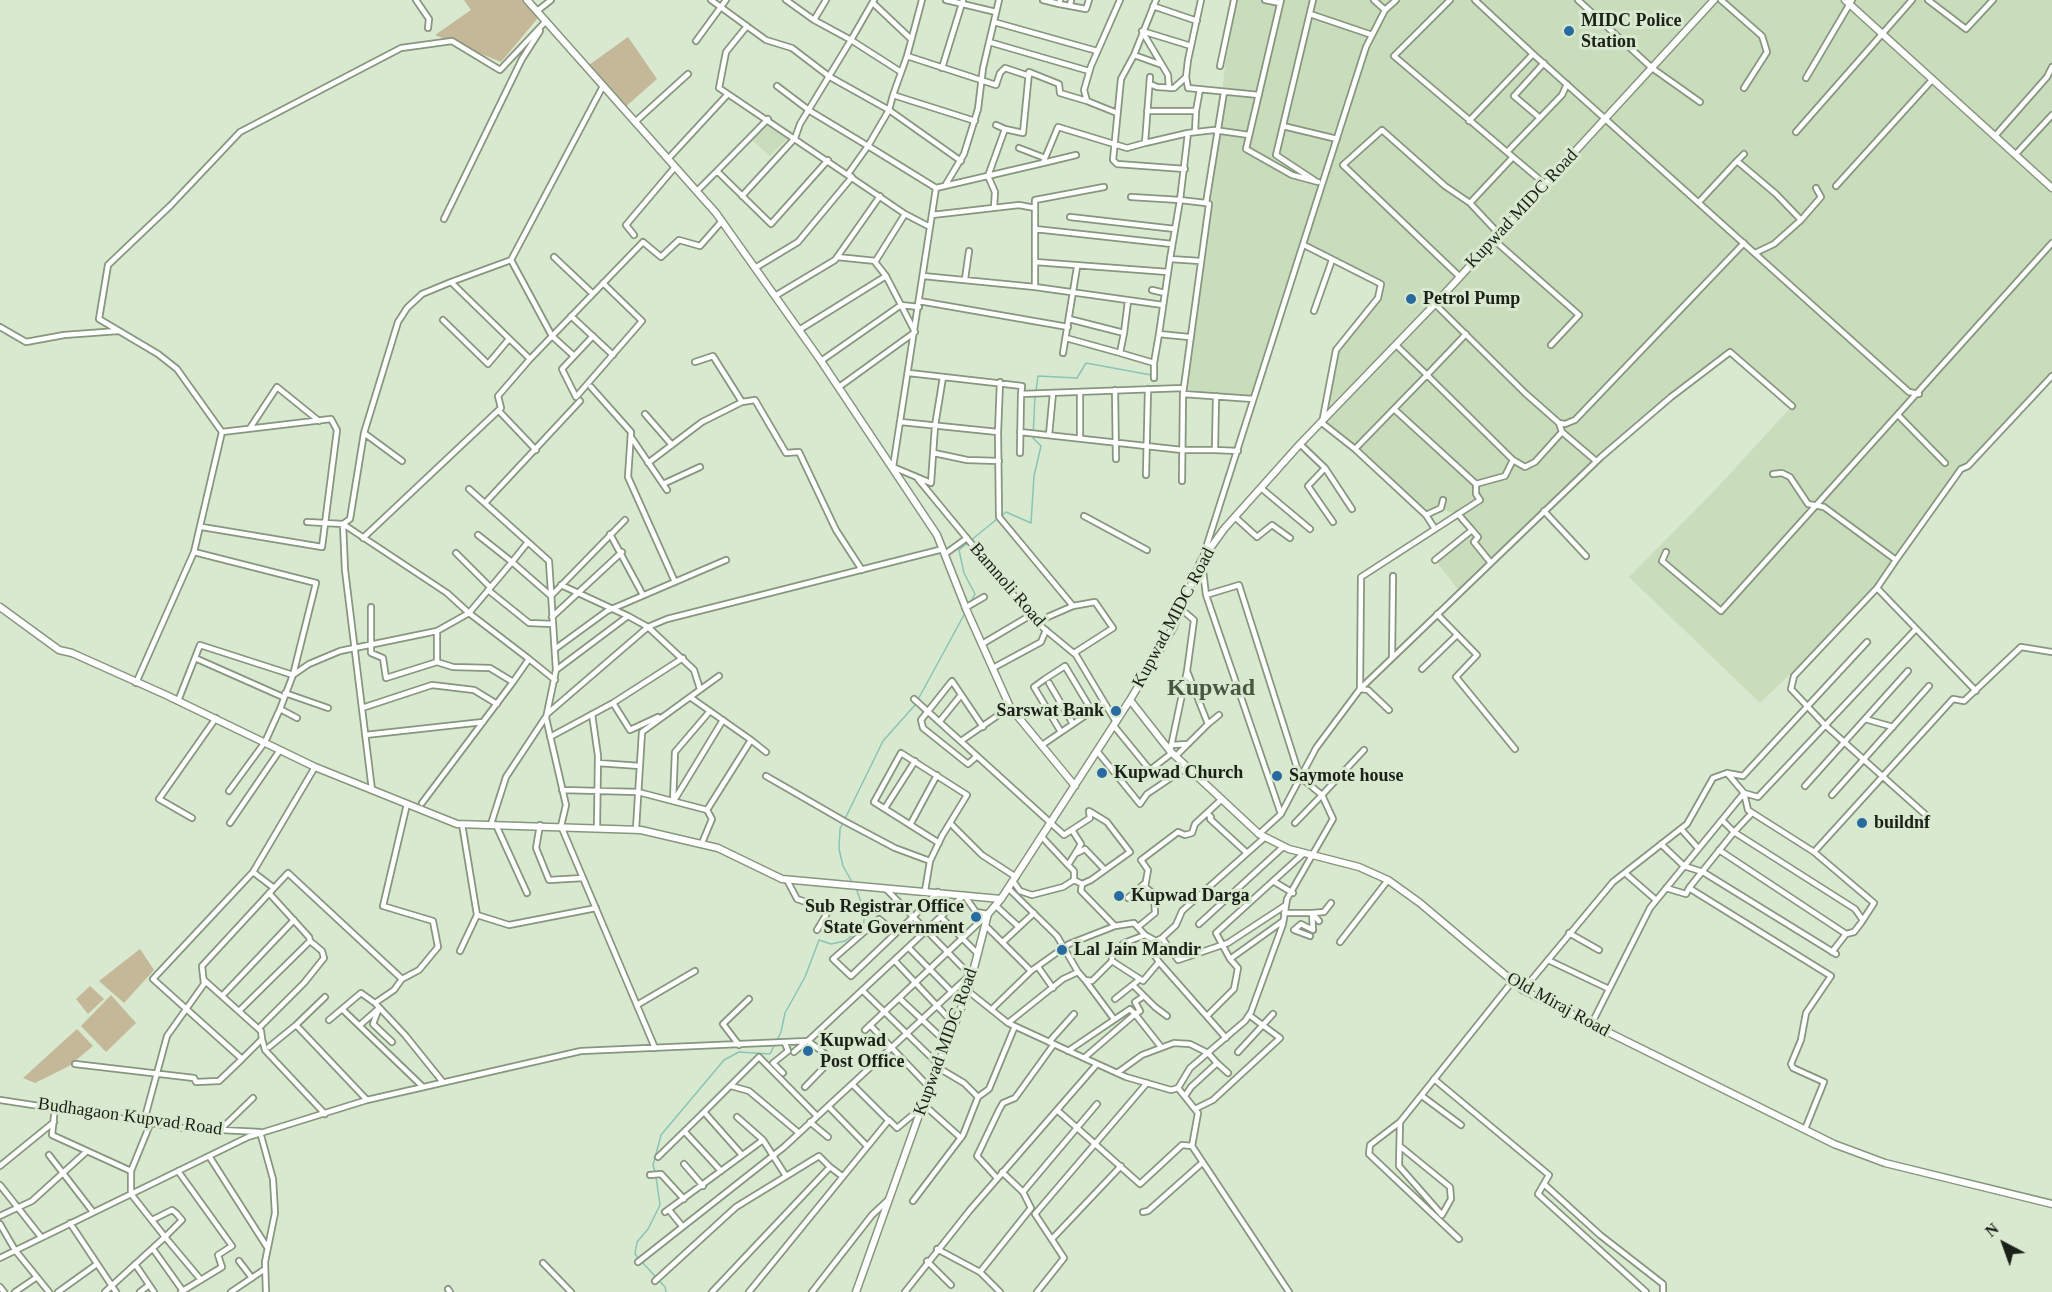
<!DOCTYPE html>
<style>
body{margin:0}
#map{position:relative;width:2052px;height:1292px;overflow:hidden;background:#d8e9cf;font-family:Georgia,serif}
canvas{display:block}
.north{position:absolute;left:1974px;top:1214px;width:60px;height:60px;-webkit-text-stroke:4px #d8e9cf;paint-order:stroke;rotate:319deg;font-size:16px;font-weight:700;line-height:24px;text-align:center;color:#1b2118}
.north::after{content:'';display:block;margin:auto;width:21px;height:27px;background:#1b2118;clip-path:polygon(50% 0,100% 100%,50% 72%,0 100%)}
</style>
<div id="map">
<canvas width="2052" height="1292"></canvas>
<div class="north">N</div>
</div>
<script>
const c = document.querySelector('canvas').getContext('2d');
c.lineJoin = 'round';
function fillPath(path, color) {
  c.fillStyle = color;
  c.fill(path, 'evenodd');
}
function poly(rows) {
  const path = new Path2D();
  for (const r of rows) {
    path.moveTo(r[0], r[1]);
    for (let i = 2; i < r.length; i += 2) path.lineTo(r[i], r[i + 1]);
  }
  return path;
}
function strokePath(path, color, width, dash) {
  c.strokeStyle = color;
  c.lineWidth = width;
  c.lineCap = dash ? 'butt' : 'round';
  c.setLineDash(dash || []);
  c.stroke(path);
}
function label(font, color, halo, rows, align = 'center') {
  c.font = font + ' Georgia,serif';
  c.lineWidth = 6;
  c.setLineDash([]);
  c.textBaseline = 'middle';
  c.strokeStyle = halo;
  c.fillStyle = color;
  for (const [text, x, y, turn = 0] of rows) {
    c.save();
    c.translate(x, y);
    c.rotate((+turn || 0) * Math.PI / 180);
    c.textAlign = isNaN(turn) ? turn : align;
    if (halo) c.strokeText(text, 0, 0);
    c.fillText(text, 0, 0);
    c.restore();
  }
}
fillPath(poly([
 [1237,0,2052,0,2052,376,1968,466,1961,469,1854,613,1760,703,1629,577,1715,490,1792,406,1730,352,1596,461,1460,592,1435,560,1472,530,1459,516,1441,508,1426,515,1322,423,1336,350,1366,315,1381,284,1305,248,1253,399,1223,397,1183,388,1210,205,1225,65],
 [769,122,789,137,770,156,752,140]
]), '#c9ddbd');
fillPath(poly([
 [464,0,523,0,538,18,501,62,435,35,471,10],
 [628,37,657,79,623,109,589,65],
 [140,949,154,970,124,1003,99,981],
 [90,986,104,999,88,1014,76,999],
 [111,995,136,1023,106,1052,81,1026],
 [77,1029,93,1046,69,1066,35,1083,23,1078]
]), '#c4b898');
strokePath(poly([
 [1036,391,1038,376,1077,378,1086,363,1151,375],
 [1001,516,1006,512,1031,523,1034,476,1041,446,1033,438,1035,395],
 [970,603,975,594,964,573,959,550,997,519],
 [852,882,843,866,839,849,840,829,883,741,915,705,965,613],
 [655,1172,653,1165,661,1135,724,1060,739,1052,770,1054,781,1032,785,1013,805,977,819,940,831,944,845,941,863,927,865,913,856,888],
 [639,1259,635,1254,637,1242,648,1229,660,1205,656,1177],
 [642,1262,665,1287,666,1292]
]), '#89c4b7', 1.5);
const minor = poly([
 [416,0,429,19,428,28],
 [711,0,766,40,792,48,830,77,889,110,868,146,936,188,1043,163,1058,127,1127,148,1145,143],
 [786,0,814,20],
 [874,0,851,40,901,72],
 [946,0,996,12],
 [1043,0,1059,4,1060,0],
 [1156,0,1134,55,1121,79,1113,160,1117,164,1185,169],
 [1201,0,1188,60,1186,77,1188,88,1259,95],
 [1265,0,1280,3],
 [1281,0,1246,149,1292,175,1318,182],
 [1313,0,1276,155,1314,180],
 [1374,0,1385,10,1396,0],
 [1450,0,1394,56,1507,152],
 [1475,0,1533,54],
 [1578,0,1652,68,1700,102],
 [1721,0,1762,36,1767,52,1744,88],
 [1928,0,1966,29,1993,0],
 [873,3,911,39],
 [1059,4,1070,6,1071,0],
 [1070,6,1086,9,1089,0],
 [1153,6,1197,21],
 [537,11,551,0],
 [1310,14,1372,35],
 [994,22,1097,51],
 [696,41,726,0],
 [989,42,1089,71],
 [1134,55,1162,65],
 [907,56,922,0],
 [1220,66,1234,0],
 [942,68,963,0],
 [1150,77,1145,143,1188,133],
 [1806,78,1852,0],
 [1150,84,1157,87,1174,88,1186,77],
 [1169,88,1168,75,1142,31,1191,46],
 [1224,92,1206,203,1209,204,1183,394,1253,399],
 [728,94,719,88,726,52,747,26],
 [893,95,889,110,961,161],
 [1147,111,1196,111,1195,132],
 [1196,111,1200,89],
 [1117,113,1087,101,1084,90,1091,66,1120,0],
 [1540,118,1514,96,1544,63],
 [768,119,717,171,771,224,828,160],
 [975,121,893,95,907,56,996,85,1000,73,1005,68,1029,76],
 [1469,121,1533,54,1909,392,1919,394],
 [635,122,688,74],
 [1283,126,1337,139],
 [1005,129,1023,133,1029,72,1059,84,1060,93,1087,101],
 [1796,132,1912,0],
 [1995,136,2047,77,2052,67],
 [1019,148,1045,158],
 [1744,154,1737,161,1776,194,1801,220],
 [2015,155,2052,115],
 [668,159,728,94,905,214,875,262,886,276,915,332,839,387],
 [1043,163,1076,155],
 [946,184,964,154,978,109,983,68,999,0],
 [1545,184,1507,152,1562,95,1567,84],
 [1836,186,1932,80],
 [1104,187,1035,200,1035,229,1172,244],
 [936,188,893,467,931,483,935,426,943,377],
 [697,191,717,171],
 [742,196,795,138,800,124,851,40,814,20,826,0],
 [1131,197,1180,200,1170,259,1200,261],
 [1699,202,1737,161],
 [1206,203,1180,200,1188,133,1214,130,1249,135],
 [994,207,995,192,988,176,1005,129,996,125],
 [905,214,930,227],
 [932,215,1019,205,1035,208],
 [1070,217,1175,229],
 [444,219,522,59,540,31],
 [1035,229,1035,287,1163,305],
 [1499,234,1470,203,1513,157],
 [634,235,626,225,675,167],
 [1494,240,1579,315,1551,345],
 [1304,245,1381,284,1378,298,1336,350,1322,423,1355,449,1427,375,1396,345],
 [1755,253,1774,244,1801,220,1821,197,1816,188],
 [554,257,592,293],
 [837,257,876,261],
 [1170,259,1159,334,1189,337],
 [511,260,552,336,574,356],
 [1035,262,1168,272],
 [755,268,798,242,852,177,848,174,868,146,810,111,777,86],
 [923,276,1035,287],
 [1460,277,1343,165,1382,130,1445,186,1470,203],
 [965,279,969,251],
 [451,282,422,294,407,308,398,322,364,433,350,519,343,524,447,593,469,613,512,562,551,596],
 [1152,290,1165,293],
 [775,296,835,260,880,196],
 [919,301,1068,327],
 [1435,304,1525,393,1559,423,1565,424,1575,420,1744,243],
 [1314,311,1332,260],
 [571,316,613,355],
 [1069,319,1124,333,1128,301],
 [443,320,488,364,509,339],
 [0,327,26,342,64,335,118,331],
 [799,330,886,276],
 [1124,333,1120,353,1154,363,1154,378],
 [1466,334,1427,375,1513,460,1525,467,1535,462,1562,432,1559,423],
 [593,336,562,369,576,397,642,321,603,283],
 [1066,338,1120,353],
 [1063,353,1077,267],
 [530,359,643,242,661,257,679,240,700,246,722,221],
 [821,361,901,305,919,307],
 [695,362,713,356,742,402],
 [1154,363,1159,334],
 [909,373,1022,386,1021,394],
 [591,387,631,432,628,477,675,582],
 [1115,390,1116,459],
 [1216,396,1215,450,1238,451],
 [1394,409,1476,484,1505,476,1513,460],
 [499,411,536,450],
 [645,414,672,445],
 [1899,416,1945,463],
 [901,422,998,432,999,517,1073,606,1036,622],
 [250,428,277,387,319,421],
 [998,432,1000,382],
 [1020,432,1182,450,1215,450],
 [1562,432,1596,461],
 [364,433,402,461],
 [1049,435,1053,393],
 [631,437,667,490],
 [1080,438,1080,392],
 [1300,444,1325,468],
 [1355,449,1426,515,1441,508,1443,500],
 [934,453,967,460,999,461],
 [1020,453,1021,394,1183,388],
 [648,463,702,422,742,402,755,400,786,453,799,452,836,530,862,570],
 [1773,474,1782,473,1790,477,1808,504,1824,507,1896,560,1877,588,1794,676,1791,689,1825,725,1927,816],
 [1146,475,1148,389],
 [918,479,1036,622,1076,655,1116,722],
 [1182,481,1183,394],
 [663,484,700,467],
 [1261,488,1310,529],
 [469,489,549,561,556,670,546,718,566,805,561,826,655,1048],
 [485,503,580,401],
 [1544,511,1586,556],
 [1426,515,1435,529],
 [1084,516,1147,550],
 [1235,517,1257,537,1272,525,1290,538],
 [307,522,343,524,345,570,372,790],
 [1333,522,1308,486,1325,468,1352,509],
 [202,527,322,547,337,430,331,419,222,432],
 [1472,530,1478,537,1474,542,1491,563],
 [610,534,643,595],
 [478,535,512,562,528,542],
 [363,538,501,408,498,396,530,359,451,282,511,260,603,86],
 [194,552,316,583,293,675,280,709,265,742,229,791],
 [1666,552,1662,561,1721,611,2052,243],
 [456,553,490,587],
 [945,554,967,538],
 [1204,554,1366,47,1385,10],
 [1435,560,1472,530,1458,514],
 [1896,560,1961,469,1968,466,2052,376],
 [1202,562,1206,595,1281,814],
 [561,585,628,616],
 [1877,588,1976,691],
 [488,590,529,623,553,624],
 [1206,595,1239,585,1300,777,1322,795,1364,750],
 [551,596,625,520],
 [1073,606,1095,602,1113,628,1074,653],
 [371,607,371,653,383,658,386,678,437,662],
 [965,608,984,597],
 [1437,614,1477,655,1456,677,1515,749],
 [552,617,622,552],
 [982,644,1031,615],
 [555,649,607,611,726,560],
 [195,658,283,697],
 [1392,658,1393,576],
 [529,659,513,682,490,668,453,667,437,662,437,631,469,613,529,659,555,680],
 [993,668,1041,642,1046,630],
 [1422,669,1457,635],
 [556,670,628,616,648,627,667,619,943,549],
 [136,683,194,552,222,432,177,369,158,354,99,319,108,265,171,205,240,132,401,48,452,41,500,70,546,21],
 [1049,683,1073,724],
 [1360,689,1361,577,1480,500,1476,494,1476,484],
 [1360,689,1368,690,1389,710],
 [285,693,328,708],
 [690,697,751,740,707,810,712,819,702,843],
 [914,699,977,756],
 [178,701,200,645,293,675,309,664,340,651,437,631],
 [613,703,630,730,658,717],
 [362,708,432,685,474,690,497,704],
 [280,709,297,718],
 [547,714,648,627,694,670,700,689],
 [592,714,598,756,597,827],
 [1865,719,1893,727],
 [940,721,961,695],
 [1208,724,1219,715],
 [1114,726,1150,770,1172,753],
 [983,727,952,681,921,720,923,728,968,764,977,756,1064,835,1090,818,1089,811,1107,822,1130,852,1091,880,1082,884,1074,880],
 [1061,732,1034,687,1045,679,1065,666,1092,711],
 [365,735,483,722],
 [550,737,613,703,683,658],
 [751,740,766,752],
 [961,741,1010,707],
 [1042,745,1104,703],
 [1171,745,1188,744],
 [1097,751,1140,804,1147,794,1187,767],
 [1170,751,1187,671,1194,620,1181,609],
 [1176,756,1208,724,1187,671],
 [598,763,640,766],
 [1727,773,1744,793,1748,810,1814,852,1953,699,1964,701,2021,647,2052,652],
 [766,776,844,821,895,848,930,861],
 [1805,786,1908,671],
 [562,790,638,792,707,810],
 [1832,795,1929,686],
 [675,799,723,720],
 [673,801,675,752,710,711],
 [422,803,513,682],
 [885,808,915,761],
 [1207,813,1211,817,1210,819,1247,853],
 [192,818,159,799,216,718],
 [1722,820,1734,832,1752,813],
 [230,823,280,750],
 [950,823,982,855,1016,877],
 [462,824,477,915,509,925,596,908],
 [491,824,506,777,545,718],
 [496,825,527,893],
 [540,825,536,848,549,880,583,878],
 [910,825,937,775],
 [636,829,642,732,719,676],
 [1681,829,1698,848],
 [1072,830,1081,844,1075,854,1085,849,1105,870],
 [1259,834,1281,814,1316,748,1360,689,1601,457,1671,397,1730,352,1792,406],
 [1042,837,1068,865,1075,854],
 [1661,844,1684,866,1703,872,1836,954],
 [1719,850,1846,934],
 [1814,852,1874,903,1861,923,1854,932,1846,934,1832,952],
 [1068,865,1074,871,1074,880],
 [253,872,274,888,288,873,402,979,394,990,375,1003],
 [1625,873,1656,900],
 [787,880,797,899,829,910,817,930],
 [1013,881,1020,891,1032,895,1063,887,1074,880],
 [1273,881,1293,893],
 [1008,888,1057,936,1078,972],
 [1666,888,1686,894,1689,888,1831,976,1806,1013,1801,1040,1791,1064,1793,1068,1824,1082,1805,1129],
 [1689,888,1734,832,1855,909,1862,919],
 [886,889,972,977],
 [925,891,930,861,942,836,967,795,901,753,874,802,939,843],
 [1128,898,1144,884],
 [995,905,1019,927,1003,942],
 [1284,913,1312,913,1313,930,1301,924,1294,930,1310,936],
 [942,918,978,954],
 [1319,921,1312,913,1324,912,1331,903],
 [1199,924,1283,847],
 [986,926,1031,971],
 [1115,926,1134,923,1145,935],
 [1019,927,1034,913],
 [1138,927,1155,913,1154,894,1145,887,1148,870,1141,860,1178,832,1185,835,1192,833,1195,824,1222,799],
 [896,933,879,919,833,959,851,976,896,933,913,917,938,892],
 [1569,933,1599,950],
 [1162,938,1178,960,1228,943,1286,905],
 [1340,942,1388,880],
 [909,948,952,992],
 [460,951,477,915],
 [1230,959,1216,933,1304,853],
 [1548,960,1609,989],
 [895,961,954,1024],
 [1112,961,1143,981,1159,962,1153,953,1156,941],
 [1159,962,1226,1038],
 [1038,967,1053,988],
 [402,979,419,970,438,947,433,921,383,906,407,804],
 [204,980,261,1031,262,1039,242,1059],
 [1085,980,1114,1019],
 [1133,985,1155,1007,1167,1016],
 [1523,990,1613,882,1687,824,1713,778,1727,773,1743,776,1867,642],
 [863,991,938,1064],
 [968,991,1008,1023,1084,1058,1126,1077,1171,1090,1178,1088,1198,1113,1192,1146,1289,1292],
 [222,996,294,920],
 [325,997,296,1025,367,1100],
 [899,998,947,1043],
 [1115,999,1140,979],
 [637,1005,695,971],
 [379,1008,373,1024,392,1042],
 [342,1009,423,1087],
 [992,1009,1031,971,1069,944,1115,926,1081,891,1082,884],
 [239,1011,310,941],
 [1207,1016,1234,989,1238,968,1230,959,1283,921],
 [329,1020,361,993,375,1003,405,1035,442,1081],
 [1008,1023,1063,979,1078,972,1085,980,1092,981,1112,961,1112,956,1124,943,1145,935,1156,941,1162,938,1176,925,1182,911,1264,838],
 [360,1025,377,1010],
 [870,1025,929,1087],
 [1591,1025,1650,908,1744,793,1758,797,1915,630],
 [259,1028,304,983,324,958,322,951,310,941,309,937,269,893],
 [865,1030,988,914],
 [262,1039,265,1050,325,1114],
 [1049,1042,1074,1014],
 [739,1045,723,1024,749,999],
 [269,1047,296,1025],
 [1068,1051,1130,1009,1135,1014,1140,1011,1135,1002,1144,996],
 [794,1052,807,1041],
 [1238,1052,1273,1014],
 [1084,1058,1135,1014,1161,1047],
 [1217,1063,1228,1073],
 [75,1064,194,1078,196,1082,219,1081,242,1059,153,979,253,872,315,767],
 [937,1067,964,1083,978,1097,989,1089,1015,1026],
 [783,1073,773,1063,788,1051,785,1043],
 [1117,1073,1142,1055,1174,1043,1190,1044,1208,1053,1217,1063,1191,1087,1185,1096],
 [1434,1079,1549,1175,1538,1194,1646,1292],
 [852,1084,889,1121],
 [731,1086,749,1091,799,1133],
 [805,1087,832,1059,808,1041],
 [1178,1088,1190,1068,1245,1021,1251,1012,1283,924,1287,899,1333,819,1322,795,1295,823],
 [1422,1096,1461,1125],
 [0,1100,183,1128,260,1132,273,1179,275,1213,265,1262,266,1292],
 [923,1104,961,1138],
 [828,1106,867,1146],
 [55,1107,52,1135,131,1171,131,1194,165,1237,105,1292],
 [1195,1109,1213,1100,1280,1038,1249,1015],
 [1057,1110,1140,1184,1182,1145,1192,1146],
 [737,1117,763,1140],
 [144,1121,167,1036,204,984,202,966,274,888],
 [810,1122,828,1137],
 [1400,1122,1399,1166,1442,1215,1451,1199,1450,1187,1401,1147],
 [220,1130,253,1098],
 [685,1132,721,1171],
 [49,1155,93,1212],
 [742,1155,704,1112,759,1057,817,1116],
 [209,1156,267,1247],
 [658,1157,704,1112],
 [684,1164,703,1186],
 [0,1166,54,1122],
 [131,1171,151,1122],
 [178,1171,232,1246,218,1255,222,1267,181,1292],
 [1002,1172,1023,1192,1097,1104],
 [650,1175,661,1174,684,1199],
 [997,1178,977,1156,999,1110,1003,1103,1015,1098,1054,1044],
 [1544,1184,1600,1235,1663,1284,1663,1292],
 [0,1185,41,1237],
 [913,1201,963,1135,978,1097],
 [669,1210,682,1226],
 [665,1212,763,1140,786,1176],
 [1143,1212,1148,1211,1202,1163],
 [1035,1214,1147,1083],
 [1035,1214,1064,1258,1037,1292],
 [0,1216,32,1201,86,1152],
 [152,1220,172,1210,176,1213,182,1220,165,1237,201,1280],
 [70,1223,116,1292],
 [0,1224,15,1250,49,1292],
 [1052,1239,1121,1166],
 [1459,1239,1369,1154,1370,1145,1400,1122,1512,982],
 [153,1249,183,1291],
 [937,1249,980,1272,1031,1208,1023,1192],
 [0,1258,248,1137,367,1100,581,1051,808,1041,964,895,976,912,988,914],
 [239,1261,252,1278],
 [927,1261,951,1285],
 [638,1262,784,1147,970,975],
 [543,1263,571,1292],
 [135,1264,154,1292],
 [980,1272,1000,1292],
 [655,1281,736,1207,819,1156,830,1167],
 [0,1287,4,1292],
 [448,1289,450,1292],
 [15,1292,37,1277],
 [58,1292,97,1264],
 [140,1292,149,1285],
 [231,1292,265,1269],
 [712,1292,830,1167,842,1176],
 [749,1292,889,1120,897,1128,921,1108],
 [812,1292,872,1215,888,1200],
 [905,1292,970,1210,1097,1064]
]);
const major = poly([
 [527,0,716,213,821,361,937,535,967,611,1010,707,1075,786],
 [1845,0,2052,188],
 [0,607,59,650,72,653,166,695,315,767,457,824,641,830,718,848,782,879,1001,899],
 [1130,700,1170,751,1259,834,1289,849,1359,867,1388,880,1420,903,1523,990,1834,1144,1885,1163,2052,1204],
 [856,1292,929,1087,968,991,988,914,1001,899,1130,700,1173,628,1201,561,1224,529,1300,444,1435,304,1714,0]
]);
strokePath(minor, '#87967e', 8);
strokePath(major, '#87967e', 9);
strokePath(minor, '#fff', 4.5);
strokePath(major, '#fff', 6);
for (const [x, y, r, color] of [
 [1569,31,6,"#296ba0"],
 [1411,299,6,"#296ba0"],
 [1116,711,6,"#296ba0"],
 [1102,773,6,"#296ba0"],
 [1277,776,6,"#296ba0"],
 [1862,823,6,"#296ba0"],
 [1119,896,6,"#296ba0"],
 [976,917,6,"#296ba0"],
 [1062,950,6,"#296ba0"],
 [808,1051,6,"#296ba0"]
]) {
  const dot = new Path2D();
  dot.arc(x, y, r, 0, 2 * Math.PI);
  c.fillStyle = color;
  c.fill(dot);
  strokePath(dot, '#d8e9cf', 2);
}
label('bold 18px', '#1b2118', '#d8e9cf', [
 ["MIDC Police",1581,21],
 ["Station",1581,42],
 ["Petrol Pump",1423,299],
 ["Sarswat Bank",1104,711,"right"],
 ["Kupwad Church",1114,773],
 ["Saymote house",1289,776],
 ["buildnf",1874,823],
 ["Kupwad Darga",1131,896],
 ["Sub Registrar Office",964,907,"right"],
 ["State Government",964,928,"right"],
 ["Lal Jain Mandir",1074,950],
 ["Kupwad",820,1041],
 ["Post Office",820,1062]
], 'left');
label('18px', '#1b2118', '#d8e9cf', [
 ["Kupwad MIDC Road",1522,209,-47],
 ["Bamnoli Road",1007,585,49],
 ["Kupwad MIDC Road",1174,618,-62],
 ["Old Miraj Road",1558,1005,29],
 ["Kupwad MIDC Road",946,1042,-70],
 ["Budhagaon Kupvad Road",130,1117,8]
]);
label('bold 24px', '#495641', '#d8e9cf', [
 ["Kupwad",1211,689]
]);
</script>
